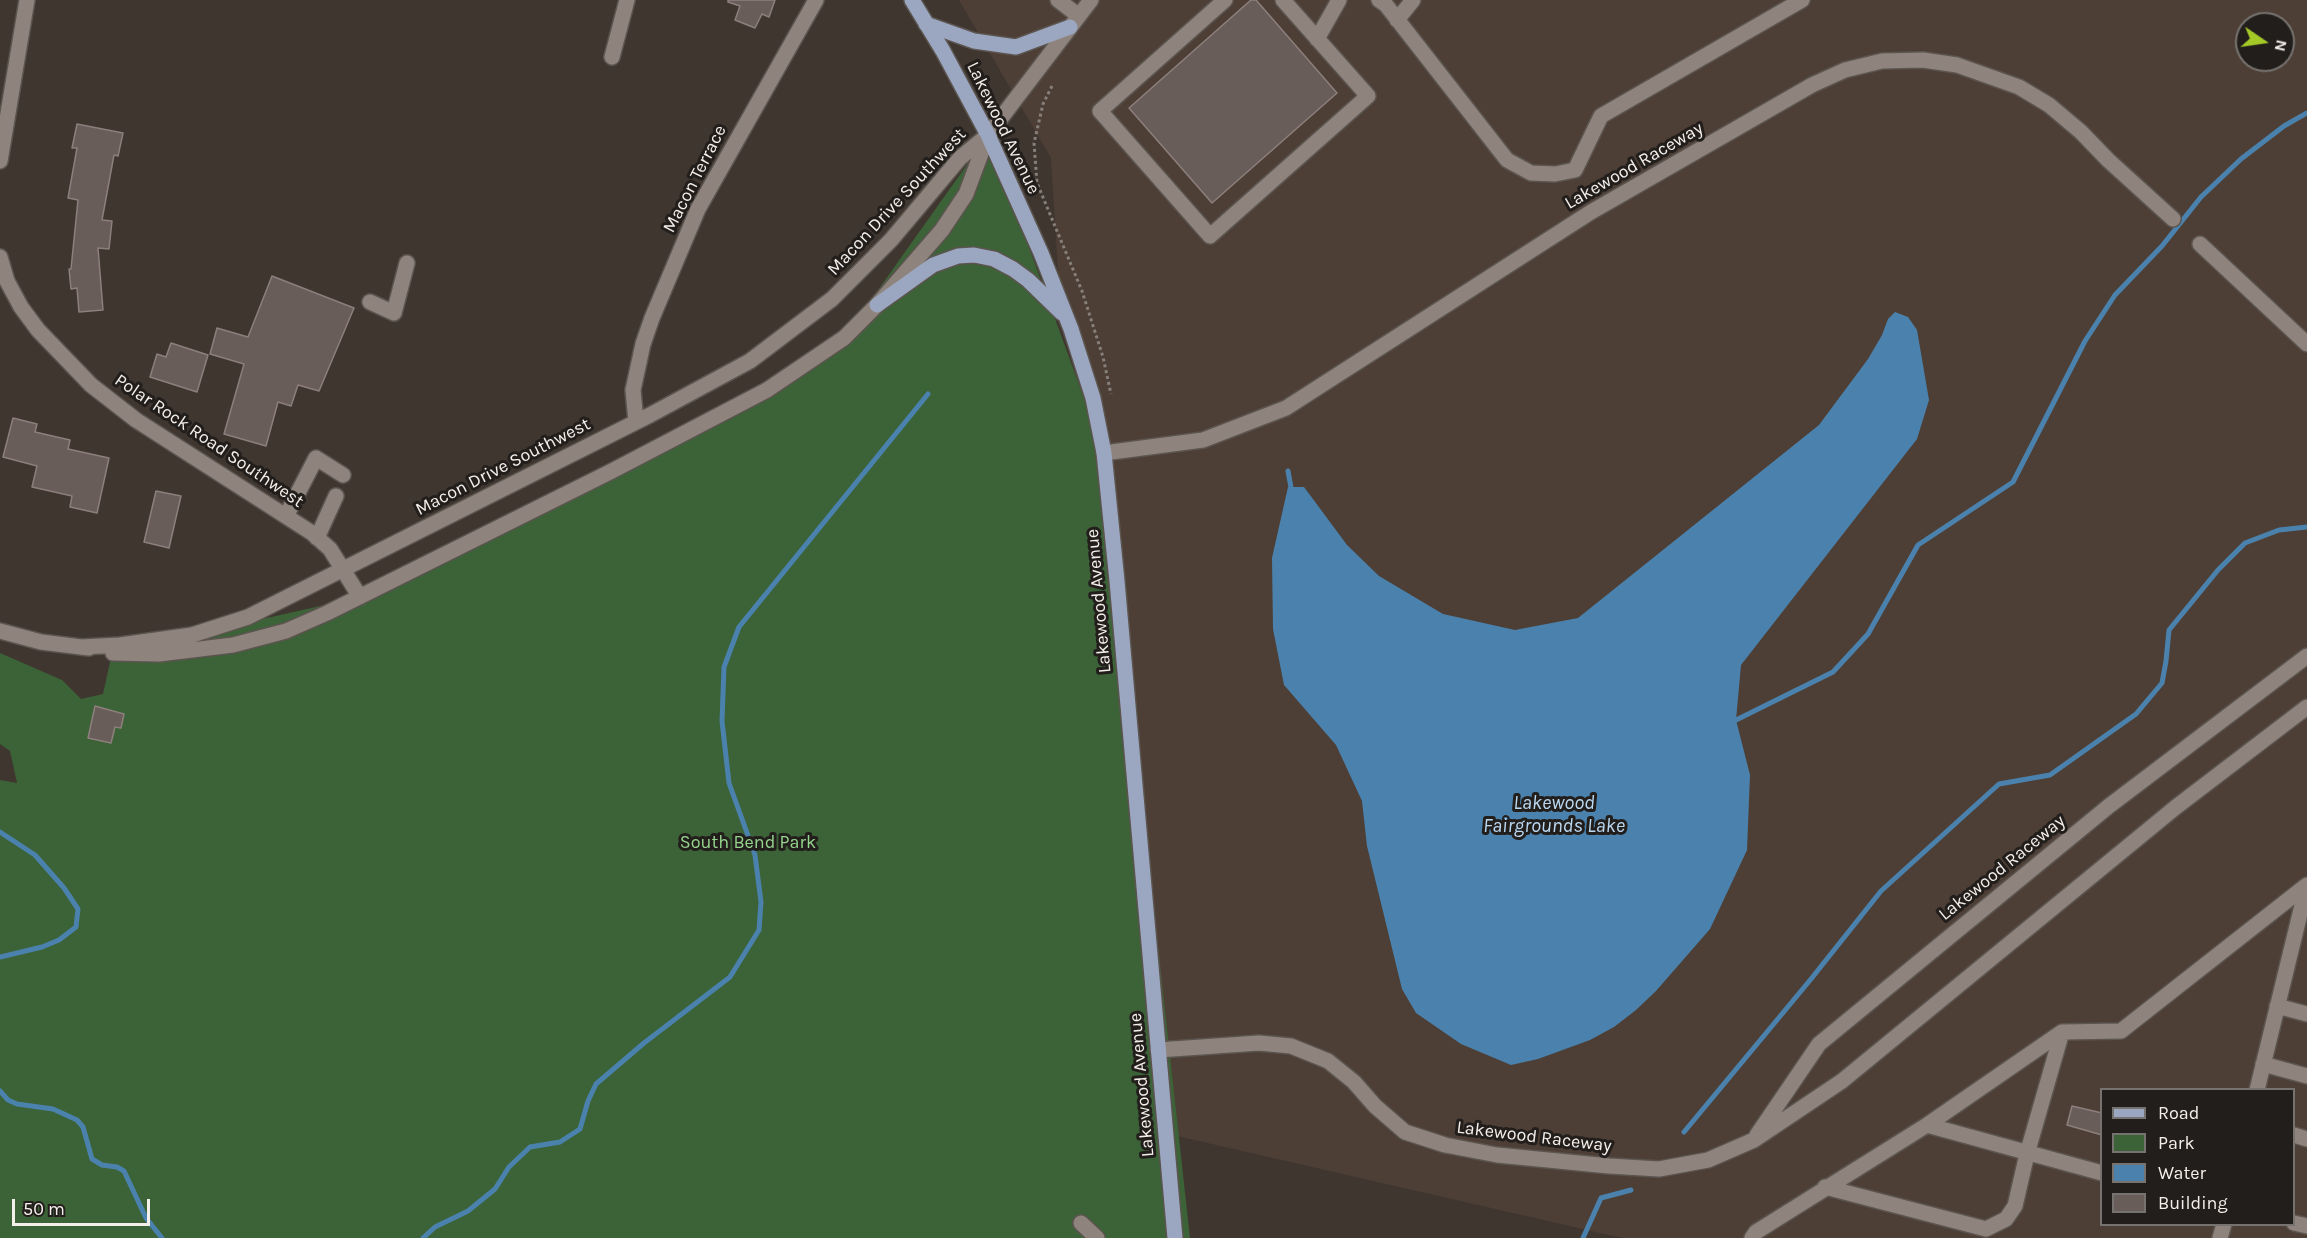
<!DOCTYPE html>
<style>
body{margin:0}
#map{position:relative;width:2307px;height:1238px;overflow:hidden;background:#3f3630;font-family:Karla,sans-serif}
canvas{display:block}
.legend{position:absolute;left:2100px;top:1088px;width:195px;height:138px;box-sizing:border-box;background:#221e1c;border:2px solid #76726f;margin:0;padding:8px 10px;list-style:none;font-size:18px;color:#f4efeb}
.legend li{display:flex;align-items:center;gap:12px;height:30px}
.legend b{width:30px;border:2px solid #76726f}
.north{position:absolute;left:2235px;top:12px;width:60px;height:60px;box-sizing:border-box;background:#221e1c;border:2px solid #76726f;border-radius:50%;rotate:103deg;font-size:16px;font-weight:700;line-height:24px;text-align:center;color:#f4efeb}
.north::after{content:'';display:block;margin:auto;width:21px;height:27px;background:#a3c927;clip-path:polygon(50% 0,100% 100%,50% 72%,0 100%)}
.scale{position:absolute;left:12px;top:1199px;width:138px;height:27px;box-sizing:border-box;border:3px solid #f4efeb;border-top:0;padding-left:8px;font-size:18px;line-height:21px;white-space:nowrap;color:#f4efeb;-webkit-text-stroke:4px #221e1c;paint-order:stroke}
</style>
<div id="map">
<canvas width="2307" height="1238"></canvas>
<ul class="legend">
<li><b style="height:8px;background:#9ba7c0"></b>Road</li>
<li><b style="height:16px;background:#3c6237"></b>Park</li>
<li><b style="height:16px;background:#4b82ad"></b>Water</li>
<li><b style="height:16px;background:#695d5a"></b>Building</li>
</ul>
<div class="north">N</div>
<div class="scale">50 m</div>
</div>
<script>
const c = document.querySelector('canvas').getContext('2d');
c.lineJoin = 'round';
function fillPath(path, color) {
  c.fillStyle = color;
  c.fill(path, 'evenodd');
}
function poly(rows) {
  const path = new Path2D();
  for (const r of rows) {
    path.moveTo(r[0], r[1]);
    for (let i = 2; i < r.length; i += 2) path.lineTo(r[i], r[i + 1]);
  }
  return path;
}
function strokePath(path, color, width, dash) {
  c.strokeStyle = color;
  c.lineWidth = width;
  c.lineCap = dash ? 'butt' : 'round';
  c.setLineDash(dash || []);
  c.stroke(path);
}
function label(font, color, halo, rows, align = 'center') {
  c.font = font + ' Karla,sans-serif';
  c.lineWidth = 6;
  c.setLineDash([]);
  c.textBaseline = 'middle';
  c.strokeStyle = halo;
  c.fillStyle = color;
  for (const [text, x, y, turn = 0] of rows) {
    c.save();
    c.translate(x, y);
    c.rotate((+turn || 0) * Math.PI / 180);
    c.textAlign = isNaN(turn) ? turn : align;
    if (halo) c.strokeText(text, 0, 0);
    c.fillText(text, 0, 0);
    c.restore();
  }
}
fillPath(poly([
 [959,0,2307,0,2307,1238,1622,1238,1155,1131,1096,612,1072,350,1061,317,1051,158],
 [2247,24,2283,24,2283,60,2247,60],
 [2102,1090,2294,1090,2294,1224,2102,1224]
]), '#4d3f36');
fillPath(poly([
 [988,135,1104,453,1190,1238,0,1238,0,780,17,783,10,751,0,744,0,653,62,680,81,699,103,694,112,653,360,597,767,390,844,338]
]), '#3c6237');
fillPath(poly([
 [1895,312,1908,317,1917,330,1929,400,1917,439,1741,665,1736,720,1750,775,1747,850,1710,929,1656,991,1636,1010,1614,1027,1590,1040,1538,1059,1511,1065,1461,1044,1416,1013,1402,989,1367,846,1362,801,1336,745,1284,685,1273,629,1272,558,1288,487,1304,487,1347,545,1379,576,1443,614,1515,630,1578,618,1819,425,1868,359,1882,335,1888,319]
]), '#4b82ad');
strokePath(poly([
 [1288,471,1292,493],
 [1729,719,1736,720,1833,672,1868,634,1918,545,2013,482,2085,341,2115,295,2162,246,2201,197,2241,159,2284,126,2307,113],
 [0,832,35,855,64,888,78,909,76,927,59,940,42,947,0,957],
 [0,1091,8,1100,17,1104,53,1109,77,1120,83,1127,92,1159,102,1165,117,1167,124,1171,146,1218,162,1238],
 [1684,1132,1811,979,1881,891,1999,784,2050,775,2136,714,2162,683,2166,661,2169,630,2218,570,2245,543,2279,530,2307,527],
 [423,1238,435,1227,468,1211,495,1189,509,1167,530,1147,560,1142,580,1129,588,1101,596,1084,644,1043,730,977,759,930,761,902,755,855,729,783,722,721,724,667,739,627,928,394],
 [1583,1238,1601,1198,1631,1190]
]), '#4b82ad', 5);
const building = poly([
 [728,0,775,0,769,17,762,14,755,28,735,20,740,6,728,2,728,0],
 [1251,0,1256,0,1337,93,1212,203,1129,108,1251,0],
 [77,124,123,133,118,156,114,155,102,220,112,221,109,249,98,248,103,310,79,312,77,288,71,289,69,269,71,269,78,200,68,198,77,148,72,148,77,124],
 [272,276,354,308,319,391,298,385,291,406,278,402,266,446,224,434,244,364,210,354,217,328,248,337,272,276],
 [171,343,208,355,197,392,150,377,157,354,166,357,171,343],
 [13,418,37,424,35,432,70,440,68,449,109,458,97,513,70,507,72,496,32,487,37,466,3,457,13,418],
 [156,491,181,496,169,548,144,542,156,491],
 [95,706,124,714,121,728,115,727,111,743,88,738,95,706],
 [2072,1106,2102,1113,2102,1135,2067,1125,2072,1106]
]);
fillPath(building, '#695d5a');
strokePath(building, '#8c7f7c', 1.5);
const minor = poly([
 [1058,0,1079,16],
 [1225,0,1100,111,1210,236,1368,96,1283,0],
 [1379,0,1386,5,1507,160,1531,173,1555,174,1575,170,1601,116,1802,0],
 [1397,20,1413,0],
 [1317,39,1339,0],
 [612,57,627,0],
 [0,161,27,0],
 [2200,244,2307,344],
 [0,257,7,281,21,307,38,330,91,385,136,420,312,533,330,549,360,597],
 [370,302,394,313,407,263],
 [636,422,633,390,643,344,652,318,698,209,816,0],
 [1104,453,1203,440,1286,408,1591,212,1812,85,1845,70,1882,61,1923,60,1957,65,2019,87,2049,105,2081,132,2108,160,2173,219],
 [286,516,316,458,343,475],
 [317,538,336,496],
 [0,631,41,642,89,648],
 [82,647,120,645,192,635,248,617,650,415,750,361,832,299,891,240,960,158,988,135,1091,0],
 [113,653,159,654,233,645,286,631,327,613,610,472,767,390,844,338,877,305,942,230,966,194,988,135],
 [2277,1006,2307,1014],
 [1158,1050,1259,1043,1291,1046,1328,1061,1354,1082,1375,1106,1405,1132,1445,1145,1497,1155,1609,1166,1659,1169,1708,1160,1754,1140,1842,1081,2176,807,2307,707],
 [2263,1064,2307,1076],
 [2257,1090,2307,885],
 [1927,1125,2102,1173],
 [1757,1135,1819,1044,2109,806,2307,656],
 [2294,1135,2307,1139],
 [1825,1187,1986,1229,2006,1219,2015,1206,2027,1154,2062,1032],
 [1081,1223,1097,1238],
 [2294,1223,2307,1226],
 [1752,1238,1756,1232,1927,1125,2062,1032,2121,1031,2307,885],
 [2220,1238,2224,1224]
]);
const major = poly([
 [912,0,943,51,988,135,1041,253,1071,329,1093,398,1104,453,1117,581,1175,1238],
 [926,24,974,41,1016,47,1070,27],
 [877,305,933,265,958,256,974,255,994,259,1013,269,1028,280,1062,313]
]);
strokePath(minor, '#5b544f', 18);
strokePath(major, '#5b544f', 18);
strokePath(poly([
 [1052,86,1043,104,1034,143,1037,183,1082,291,1103,357,1111,394]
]), '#867f7a', 3, [3, 3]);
strokePath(minor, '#8e847d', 15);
strokePath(major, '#9ba7c0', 15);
label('18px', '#f4efeb', '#221e1c', [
 ["Lakewood Avenue",1003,128,64],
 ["Lakewood Raceway",1634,166,-30],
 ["Macon Terrace",695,179,-63],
 ["Macon Drive Southwest",897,202,-47],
 ["Polar Rock Road Southwest",209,441,34],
 ["Macon Drive Southwest",503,467,-27],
 ["Lakewood Avenue",1099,601,-95],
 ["Lakewood Raceway",2002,868,-39],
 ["Lakewood Avenue",1142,1085,-95],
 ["Lakewood Raceway",1534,1137,7]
]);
label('18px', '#95d58d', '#221e1c', [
 ["South Bend Park",748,843]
]);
label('italic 20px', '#bad8f1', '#221e1c', [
 ["Lakewood",1554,803],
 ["Fairgrounds Lake",1554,826]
]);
</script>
